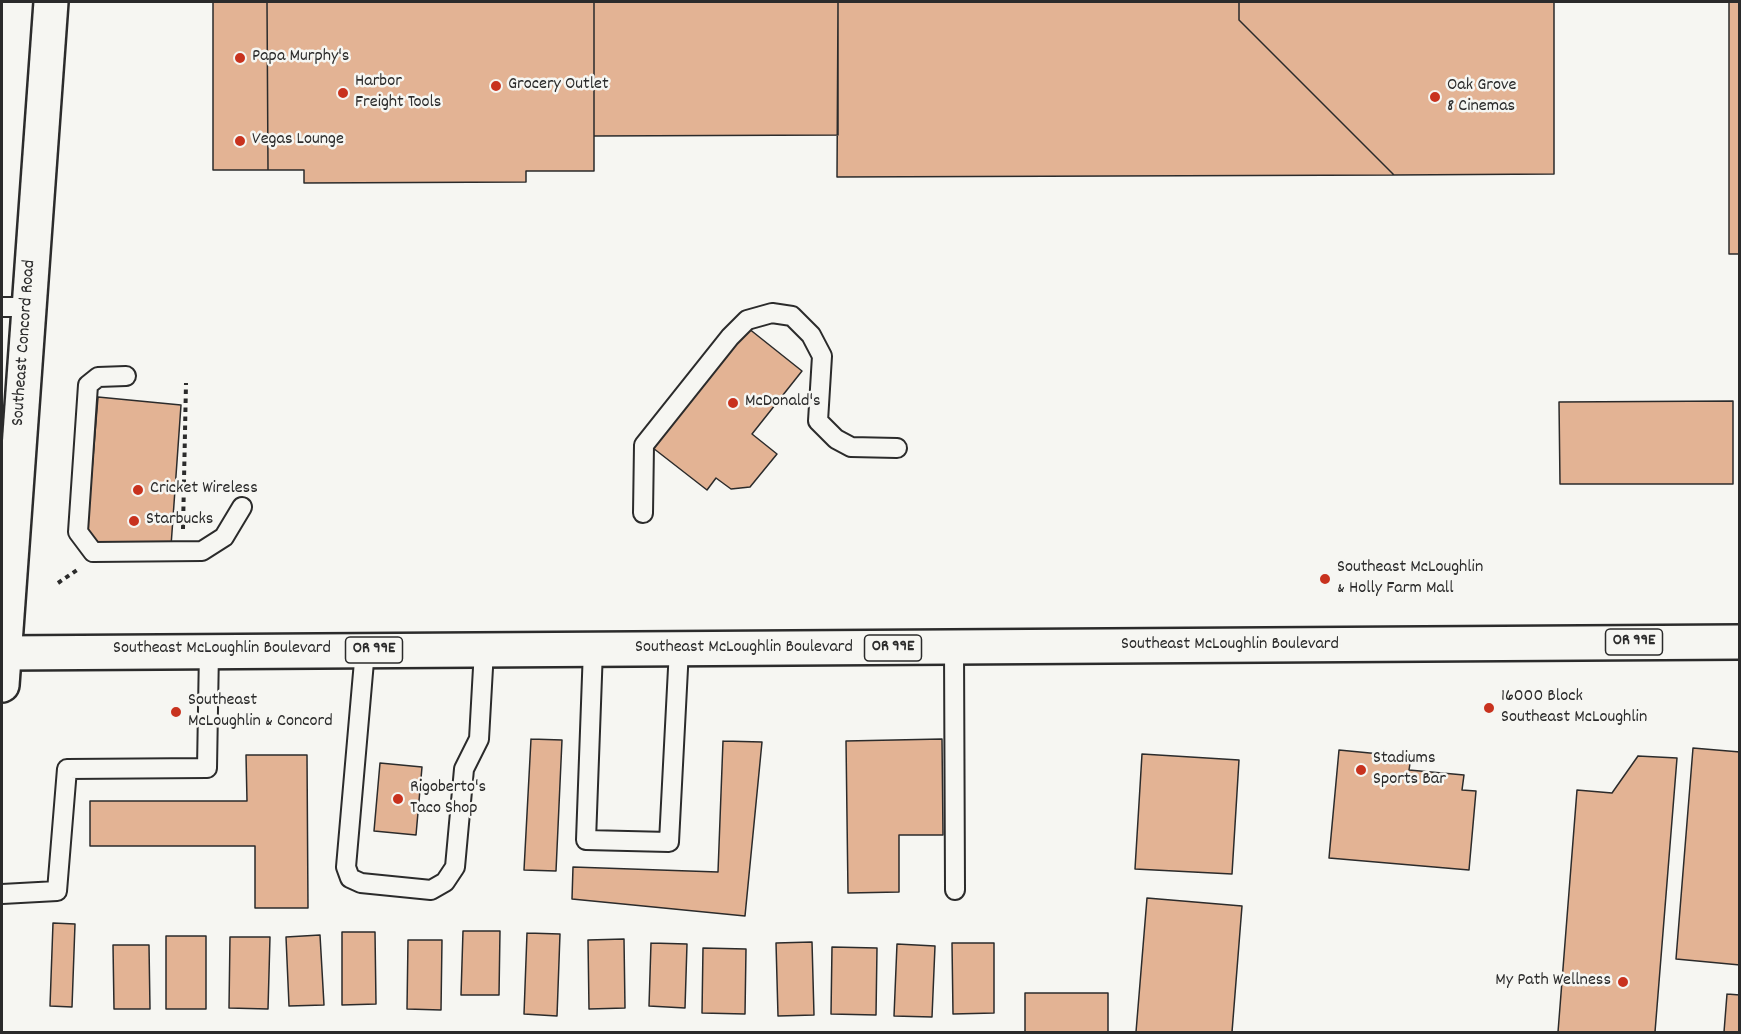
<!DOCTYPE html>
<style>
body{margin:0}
#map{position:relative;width:1741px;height:1034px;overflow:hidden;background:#f6f6f2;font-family:Dekko,sans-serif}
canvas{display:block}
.frame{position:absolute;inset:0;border:3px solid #2b2b2b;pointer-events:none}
</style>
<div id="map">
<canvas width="1741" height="1034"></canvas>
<div class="frame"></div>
</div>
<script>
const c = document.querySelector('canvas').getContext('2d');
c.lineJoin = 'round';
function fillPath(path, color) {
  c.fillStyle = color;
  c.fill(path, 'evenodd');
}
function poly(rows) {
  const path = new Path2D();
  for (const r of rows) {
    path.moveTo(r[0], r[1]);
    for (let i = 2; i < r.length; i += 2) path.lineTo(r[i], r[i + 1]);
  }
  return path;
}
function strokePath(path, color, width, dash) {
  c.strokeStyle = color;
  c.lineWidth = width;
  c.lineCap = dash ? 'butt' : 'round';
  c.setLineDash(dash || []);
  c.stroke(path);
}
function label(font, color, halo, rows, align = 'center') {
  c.font = font + ' Dekko,sans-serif';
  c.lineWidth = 5;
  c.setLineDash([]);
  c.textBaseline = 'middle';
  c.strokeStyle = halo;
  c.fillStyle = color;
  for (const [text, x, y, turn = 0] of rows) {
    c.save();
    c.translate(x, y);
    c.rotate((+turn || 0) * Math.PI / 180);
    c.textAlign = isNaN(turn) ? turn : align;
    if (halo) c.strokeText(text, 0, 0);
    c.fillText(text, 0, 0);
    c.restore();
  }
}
const building = poly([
 [213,2,267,2,268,170,213,170,213,2],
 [267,2,594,2,594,171,526,171,526,182,304,183,304,170,268,170,267,2],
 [594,2,838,2,838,135,594,136,594,2],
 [838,2,1239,2,1239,20,1394,175,837,177,838,2],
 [1239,2,1554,2,1554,174,1394,175,1239,20,1239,2],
 [1729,2,1740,2,1740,254,1729,254,1729,2],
 [748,328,802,371,752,434,777,454,750,487,731,489,716,478,707,490,653,448,748,328],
 [98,397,181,405,171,546,98,543,87,531,98,397],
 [1733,401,1733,484,1560,484,1559,402,1733,401],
 [531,739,562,740,556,871,524,870,531,739],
 [942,739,943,835,899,835,899,892,848,893,846,741,942,739],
 [723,741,762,742,745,916,572,899,573,867,718,872,723,741],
 [1693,748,1740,752,1740,965,1676,959,1693,748],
 [1339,750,1411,757,1409,770,1464,775,1462,790,1476,791,1469,870,1329,858,1339,750],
 [1142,754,1239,760,1232,874,1135,869,1142,754],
 [246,755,307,755,308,908,255,908,255,846,90,846,90,801,247,801,246,755],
 [1638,756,1677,758,1655,1032,1558,1032,1577,790,1612,793,1638,756],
 [380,763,422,767,416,835,374,831,380,763],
 [1147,898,1242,906,1232,1032,1136,1032,1147,898],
 [53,923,75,924,72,1007,50,1006,53,923],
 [463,931,500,931,499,995,461,995,463,931],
 [342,932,375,932,376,1004,342,1005,342,932],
 [527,933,560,934,557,1016,524,1014,527,933],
 [320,935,324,1005,289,1006,286,937,320,935],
 [166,936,206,936,206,1009,166,1009,166,936],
 [230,937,270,937,268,1009,229,1008,230,937],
 [624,939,625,1008,589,1009,588,940,624,939],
 [408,940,442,940,441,1010,407,1009,408,940],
 [812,942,814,1015,778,1016,776,943,812,942],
 [651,943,687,944,685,1008,649,1006,651,943],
 [952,943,994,943,994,1013,953,1014,952,943],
 [897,944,935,946,932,1017,894,1016,897,944],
 [113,945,149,945,150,1009,114,1009,113,945],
 [832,947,877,948,876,1015,831,1014,832,947],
 [703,948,746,949,745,1014,702,1013,703,948],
 [1025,993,1108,993,1108,1032,1025,1032,1025,993],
 [1727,994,1740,995,1740,1032,1724,1032,1727,994]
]);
fillPath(building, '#e3b394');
strokePath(building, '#2b2b2b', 1.5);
const service = poly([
 [2,307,27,307],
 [126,376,98,377,88,385,78,532,93,552,202,551,224,537,242,507],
 [643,513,644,445,730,337,747,320,772,313,792,316,811,335,822,356,818,421,836,439,851,447,897,448],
 [954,647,955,890],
 [593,649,586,840,669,842,679,649],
 [365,650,346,867,350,878,361,883,431,890,445,882,455,867,464,769,479,739,484,650],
 [2,894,57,891,67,769,207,768,209,650]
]);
const tertiary = poly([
 [2,685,51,2]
]);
const primary = poly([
 [2,653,1740,642]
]);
strokePath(service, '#2b2b2b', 22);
strokePath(tertiary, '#2b2b2b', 38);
strokePath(primary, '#2b2b2b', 38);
strokePath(poly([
 [183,529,186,383],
 [58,583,77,570]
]), '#2b2b2b', 4, [4.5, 4.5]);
strokePath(service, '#f6f6f2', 18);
strokePath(tertiary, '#f6f6f2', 33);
strokePath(primary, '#f6f6f2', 33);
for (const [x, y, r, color] of [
 [240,58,6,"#c8321e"],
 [496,86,6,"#c8321e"],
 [343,93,6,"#c8321e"],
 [1435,97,6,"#c8321e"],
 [240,141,6,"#c8321e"],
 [733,403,6,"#c8321e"],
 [138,490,6,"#c8321e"],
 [134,521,6,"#c8321e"],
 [1325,579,6,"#c8321e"],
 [1489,708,6,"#c8321e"],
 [176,712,6,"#c8321e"],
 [1361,770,6,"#c8321e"],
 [398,799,6,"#c8321e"],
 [1623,982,6,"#c8321e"]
]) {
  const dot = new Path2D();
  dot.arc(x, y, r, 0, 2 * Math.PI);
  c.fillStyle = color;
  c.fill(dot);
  strokePath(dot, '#f6f6f2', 2);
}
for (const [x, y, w] of [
 [1634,642,57],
 [893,648,57],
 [374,650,57]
]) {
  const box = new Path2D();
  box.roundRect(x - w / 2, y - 13, w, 26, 4.5);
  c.fillStyle = '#f6f6f2';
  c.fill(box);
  strokePath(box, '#2b2b2b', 1.5);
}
label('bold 16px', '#2b2b2b', null, [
 ["OR 99E",1634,642],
 ["OR 99E",893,648],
 ["OR 99E",374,650]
]);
label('18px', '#2b2b2b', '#f6f6f2', [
 ["Papa Murphy's",252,58],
 ["Harbor",355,83],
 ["Freight Tools",355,104],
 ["Grocery Outlet",508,86],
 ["Oak Grove",1447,87],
 ["8 Cinemas",1447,108],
 ["Vegas Lounge",252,141],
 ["McDonald's",745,403],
 ["Cricket Wireless",150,490],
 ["Starbucks",146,521],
 ["Southeast McLoughlin",1337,569],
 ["& Holly Farm Mall",1337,590],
 ["16000 Block",1501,698],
 ["Southeast McLoughlin",1501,719],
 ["Southeast",188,702],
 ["McLoughlin & Concord",188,723],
 ["Stadiums",1373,760],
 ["Sports Bar",1373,781],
 ["Rigoberto's",410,789],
 ["Taco Shop",410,810],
 ["My Path Wellness",1611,982,"right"]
], 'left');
label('18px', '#2b2b2b', '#f6f6f2', [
 ["Southeast Concord Road",25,343,-86],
 ["Southeast McLoughlin Boulevard",1230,646],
 ["Southeast McLoughlin Boulevard",744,649],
 ["Southeast McLoughlin Boulevard",222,650]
]);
</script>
